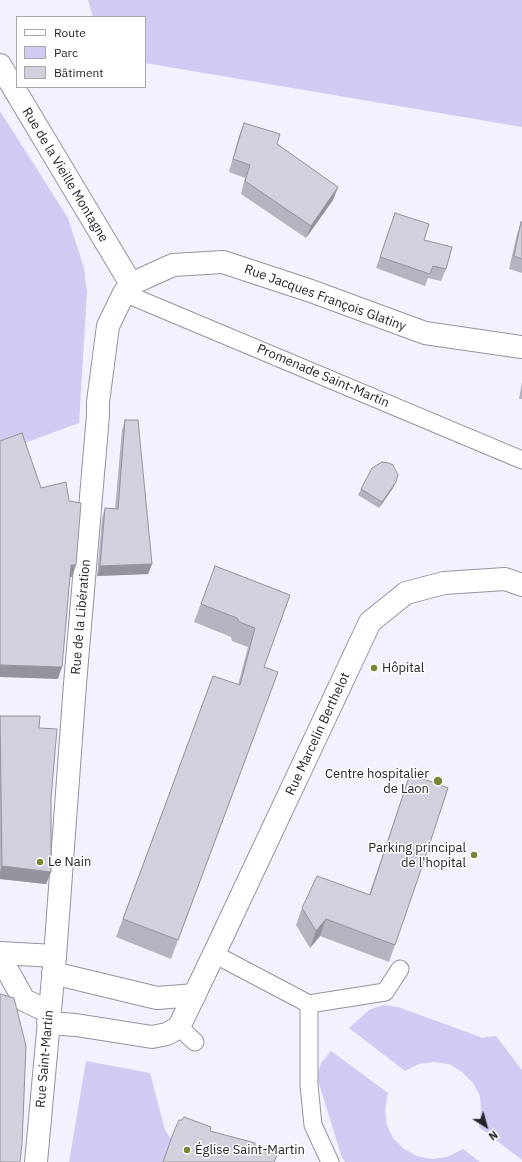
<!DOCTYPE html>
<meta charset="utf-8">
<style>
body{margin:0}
#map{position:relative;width:522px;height:1162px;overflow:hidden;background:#f3f1fe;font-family:"IBM Plex Sans",sans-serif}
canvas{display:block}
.legend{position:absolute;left:16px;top:16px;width:130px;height:72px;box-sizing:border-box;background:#fff;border:1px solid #a8a7a9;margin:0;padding:5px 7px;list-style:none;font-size:12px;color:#252429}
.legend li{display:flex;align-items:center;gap:8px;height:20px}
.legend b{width:20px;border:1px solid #a8a7a9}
.north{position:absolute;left:466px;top:1106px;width:40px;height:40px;-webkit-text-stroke:3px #fff;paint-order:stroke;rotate:143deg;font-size:11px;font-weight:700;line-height:16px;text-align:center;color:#252429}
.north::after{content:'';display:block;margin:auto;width:14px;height:18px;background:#252429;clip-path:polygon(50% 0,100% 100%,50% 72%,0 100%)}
</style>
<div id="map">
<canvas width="522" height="1162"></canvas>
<ul class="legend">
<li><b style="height:5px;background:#fff"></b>Route</li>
<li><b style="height:11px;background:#d3caf3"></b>Parc</li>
<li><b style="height:11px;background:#d3d0de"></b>Bâtiment</li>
</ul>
<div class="north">N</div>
</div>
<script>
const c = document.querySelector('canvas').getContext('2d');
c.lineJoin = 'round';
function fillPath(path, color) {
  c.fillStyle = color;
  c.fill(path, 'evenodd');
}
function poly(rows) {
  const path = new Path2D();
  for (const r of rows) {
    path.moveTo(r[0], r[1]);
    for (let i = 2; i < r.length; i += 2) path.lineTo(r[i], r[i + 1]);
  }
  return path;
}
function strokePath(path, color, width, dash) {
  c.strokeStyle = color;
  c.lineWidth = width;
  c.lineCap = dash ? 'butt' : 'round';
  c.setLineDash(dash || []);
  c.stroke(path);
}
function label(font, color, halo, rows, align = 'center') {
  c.font = font + ' "IBM Plex Sans",sans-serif';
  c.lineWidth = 3;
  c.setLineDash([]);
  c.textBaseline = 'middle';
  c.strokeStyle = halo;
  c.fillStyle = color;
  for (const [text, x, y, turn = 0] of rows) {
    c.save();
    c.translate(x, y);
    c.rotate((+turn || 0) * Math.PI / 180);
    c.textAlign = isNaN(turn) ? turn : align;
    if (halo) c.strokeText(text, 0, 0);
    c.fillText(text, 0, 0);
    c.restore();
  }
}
fillPath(poly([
 [88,0,522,0,522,127,145,63,145,17,93,17],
 [0,111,68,218,84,268,87,292,79,423,0,452],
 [383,1005,398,1007,483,1038,486,1037,496,1036,522,1070,522,1160,479,1127,481,1111,480,1096,473,1083,462,1072,449,1064,434,1062,419,1064,405,1071,349,1028,369,1010],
 [331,1051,388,1093,385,1110,387,1125,393,1138,404,1149,417,1156,432,1159,447,1157,463,1149,480,1162,345,1162,341,1155,317,1077,321,1063],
 [86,1061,150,1073,165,1130,172,1140,166,1162,69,1162]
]), '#d3caf3');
const lane = poly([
 [124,293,522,460],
 [214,954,309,1004,385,992,400,969],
 [309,1004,309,1085,313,1125,330,1162],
 [179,1027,195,1042]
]);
const street = poly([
 [0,65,131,284],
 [0,953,55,956],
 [0,957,24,1000,49,1012]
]);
const secondary = poly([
 [53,973,157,998,195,995],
 [48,1023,76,1025,152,1037,167,1034,179,1027,214,954,370,622,406,593,444,583,505,579,522,585],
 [36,1162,55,956,75,684,98,415,98,402,108,326,124,293,131,284,173,265,223,262,311,291,425,333,522,347]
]);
strokePath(lane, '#95939f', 19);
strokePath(street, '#95939f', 24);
strokePath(secondary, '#95939f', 24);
strokePath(lane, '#fff', 17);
strokePath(street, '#fff', 22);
strokePath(secondary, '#fff', 22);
fillPath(poly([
 [244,123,277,144,338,187,333,200,306,238,241,194,245,178,229,172,239,136],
 [395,213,424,240,446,269,441,281,428,278,425,286,376,268],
 [521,222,522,222,522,273,509,269,517,234],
 [522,382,522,399,519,399],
 [125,420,152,564,148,574,97,576,102,518,105,508,115,509,122,430],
 [393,488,379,508,358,495,361,489],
 [215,566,290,595,264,667,278,672,171,959,116,937,213,676,238,685,248,647,232,641,231,637,194,622],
 [0,716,39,728,51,798,51,872,46,884,0,879],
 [410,774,395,945,389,962,320,936,310,948,296,925,302,908,369,895]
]), '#b5b3bf');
fillPath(poly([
 [338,187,333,200,306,238,311,226],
 [396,482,393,488,379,508,382,502],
 [152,564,148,574,97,576,100,566],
 [71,565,76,565,72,577,66,577],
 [0,665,62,667,58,679,0,677],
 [2,866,51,872,46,884,0,879,0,872],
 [326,919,320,936,310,948,316,931]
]), '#94929b');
const building = poly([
 [244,123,280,134,277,144,338,187,311,226,245,181,250,165,233,159,244,123],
 [395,213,429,224,424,240,452,247,446,269,433,266,430,274,380,257,395,213],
 [521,222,522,222,522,259,514,256,521,222],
 [125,420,138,420,152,564,100,566,105,508,118,509,125,420],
 [22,433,41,488,66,482,69,501,81,503,76,565,71,565,62,667,0,665,0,441,22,433],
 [382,462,389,463,393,465,398,475,396,482,382,502,361,489,372,468,382,462],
 [215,566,290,595,264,667,278,672,178,940,123,919,213,676,240,685,255,628,239,622,237,618,201,604,215,566],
 [0,716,40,716,39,728,57,729,51,798,51,872,2,866,0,716],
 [410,774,448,788,423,864,395,945,326,919,316,931,302,908,317,876,370,895,410,774],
 [0,994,14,998,26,1046,22,1144,20,1162,0,1162,0,994],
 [184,1117,211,1127,210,1131,255,1143,255,1147,277,1155,274,1162,163,1162,174,1131,179,1120,182,1120,184,1117]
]);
fillPath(building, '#d3d0de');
strokePath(building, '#94929b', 1);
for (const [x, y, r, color] of [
 [374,668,4,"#7c8632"],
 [438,781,5,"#7c8632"],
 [474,855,4,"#7c8632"],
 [40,862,4,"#7c8632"],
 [187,1150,4,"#7c8632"]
]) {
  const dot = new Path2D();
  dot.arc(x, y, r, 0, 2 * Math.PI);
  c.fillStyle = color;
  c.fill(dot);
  strokePath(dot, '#fff', 1.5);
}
label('13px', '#252429', '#fff', [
 ["Rue de la Vieille Montagne",65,175,59],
 ["Rue Jacques François Glatiny",325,298,20],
 ["Promenade Saint-Martin",323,376,23],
 ["Rue de la Libération",81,617,-85],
 ["Rue Marcelin Berthelot",318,734,-65],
 ["Rue Saint-Martin",45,1059,-85]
]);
label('13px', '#252429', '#fff', [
 ["Hôpital",382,668],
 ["Centre hospitalier",429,774,"right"],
 ["de Laon",429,789,"right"],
 ["Parking principal",466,848,"right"],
 ["de l'hopital",466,863,"right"],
 ["Le Nain",48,862],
 ["Église Saint-Martin",195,1150]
], 'left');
</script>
